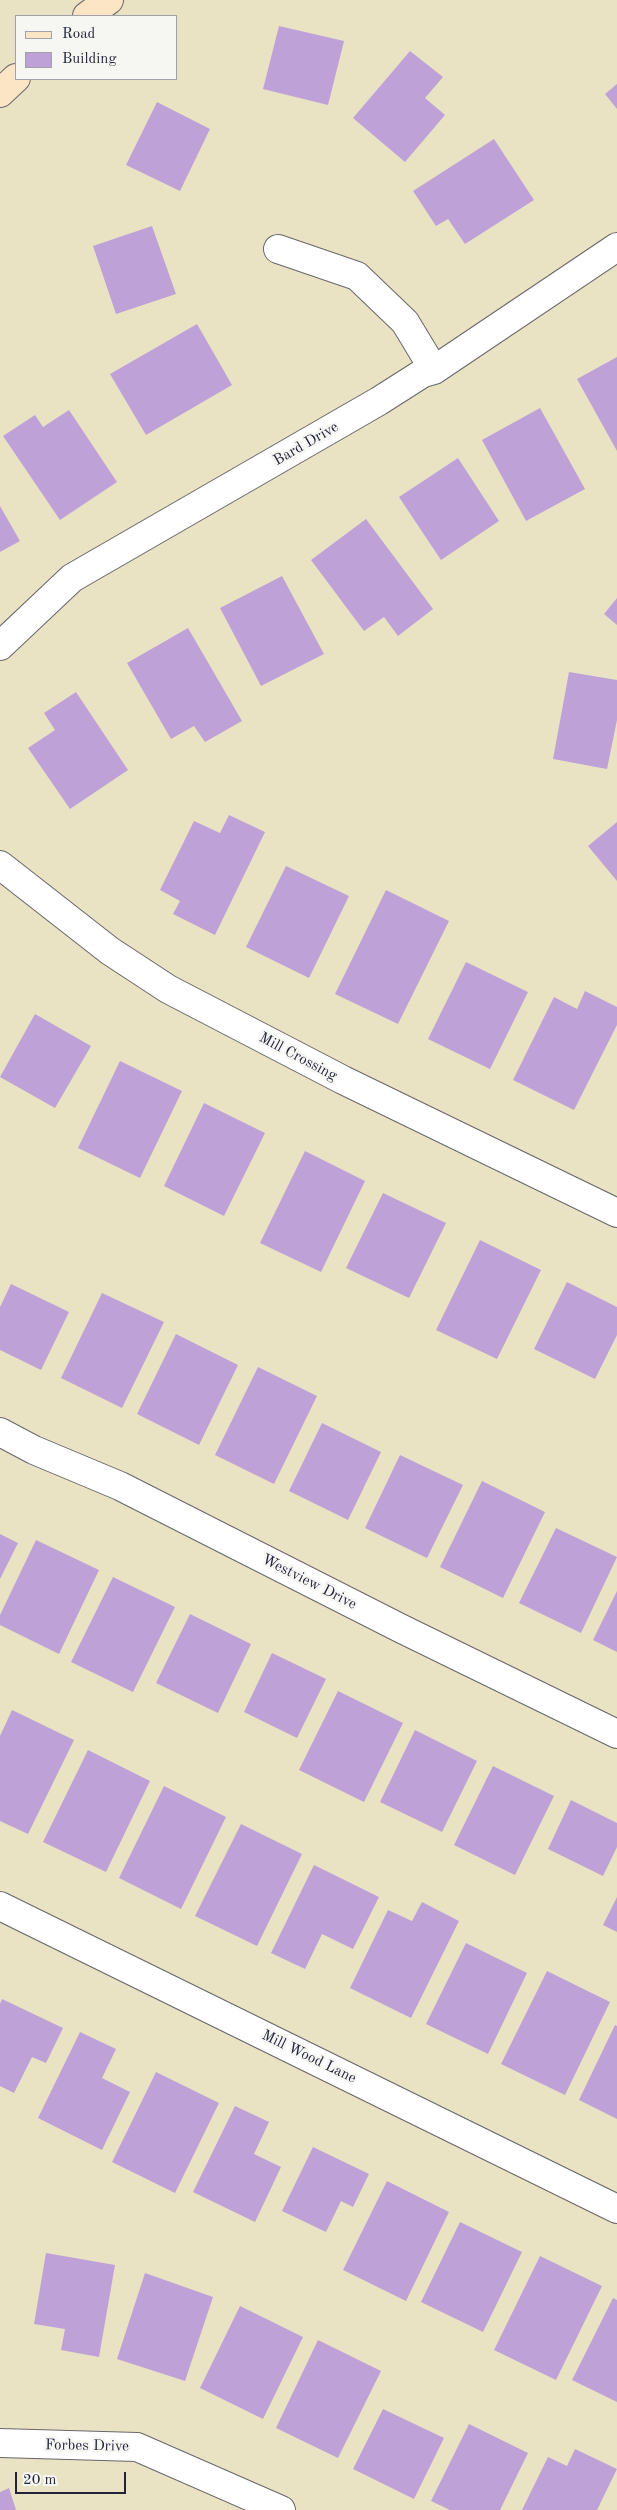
<!DOCTYPE html>
<style>
body{margin:0}
#map{position:relative;width:617px;height:2510px;overflow:hidden;background:#e9e3c3;font-family:"Old Standard TT",serif}
canvas{display:block}
.legend{position:absolute;left:15px;top:15px;width:162px;height:65px;box-sizing:border-box;background:#f6f6f2;border:1px solid #a1a1a9;margin:0;padding:6px 9px;list-style:none;font-size:15px;color:#22223b}
.legend li{display:flex;align-items:center;gap:10px;height:25px}
.legend b{width:25px;border:1px solid #a1a1a9}
.scale{position:absolute;left:15px;top:2472px;width:111px;height:22px;box-sizing:border-box;border:2px solid #22223b;border-top:0;padding-left:6px;font-size:15px;line-height:18px;white-space:nowrap;color:#22223b;-webkit-text-stroke:4px #f6f6f2;paint-order:stroke}
</style>
<div id="map">
<canvas width="617" height="2510"></canvas>
<ul class="legend">
<li><b style="height:6px;background:#fce5c4"></b>Road</li>
<li><b style="height:14px;background:#bea2d7"></b>Building</li>
</ul>
<div class="scale">20 m</div>
</div>
<script>
const c = document.querySelector('canvas').getContext('2d');
c.lineJoin = 'round';
function fillPath(path, color) {
  c.fillStyle = color;
  c.fill(path, 'evenodd');
}
function poly(rows) {
  const path = new Path2D();
  for (const r of rows) {
    path.moveTo(r[0], r[1]);
    for (let i = 2; i < r.length; i += 2) path.lineTo(r[i], r[i + 1]);
  }
  return path;
}
function strokePath(path, color, width, dash) {
  c.strokeStyle = color;
  c.lineWidth = width;
  c.lineCap = dash ? 'butt' : 'round';
  c.setLineDash(dash || []);
  c.stroke(path);
}
function label(font, color, halo, rows, align = 'center') {
  c.font = font + ' "Old Standard TT",serif';
  c.lineWidth = 5;
  c.setLineDash([]);
  c.textBaseline = 'middle';
  c.strokeStyle = halo;
  c.fillStyle = color;
  for (const [text, x, y, turn = 0] of rows) {
    c.save();
    c.translate(x, y);
    c.rotate((+turn || 0) * Math.PI / 180);
    c.textAlign = isNaN(turn) ? turn : align;
    if (halo) c.strokeText(text, 0, 0);
    c.fillText(text, 0, 0);
    c.restore();
  }
}
fillPath(poly([
 [279,26,344,41,328,105,263,89],
 [410,51,443,77,425,98,445,115,405,162,353,118],
 [617,84,617,109,605,94],
 [157,102,210,129,180,191,126,165],
 [494,139,534,200,465,244,448,219,436,226,413,191],
 [152,226,176,294,116,314,93,246],
 [197,324,232,385,146,435,110,374],
 [617,357,617,451,577,379],
 [540,408,585,489,526,521,482,440],
 [69,410,117,482,60,520,3,436,35,415,43,427],
 [458,458,499,521,441,560,399,497],
 [0,506,20,541,0,552],
 [366,519,433,609,398,636,384,617,364,631,311,560],
 [282,576,324,654,261,686,220,608],
 [617,598,617,625,604,614],
 [188,628,242,721,205,742,194,726,171,739,127,663],
 [569,672,617,680,617,720,607,769,553,759],
 [76,692,128,770,70,809,28,748,55,730,44,713],
 [229,815,265,832,215,935,173,914,180,901,160,890,194,821,220,833],
 [617,822,617,881,588,846],
 [286,866,349,896,309,978,246,947],
 [386,890,449,921,398,1024,335,994],
 [466,962,528,992,490,1069,428,1039],
 [585,991,617,1007,617,1025,574,1110,513,1080,554,997,577,1009],
 [35,1014,91,1046,55,1108,0,1077],
 [120,1061,182,1091,140,1178,78,1148],
 [204,1103,265,1133,224,1216,164,1186],
 [305,1151,365,1181,321,1272,260,1243],
 [383,1193,446,1223,409,1298,346,1268],
 [480,1240,541,1270,497,1359,436,1330],
 [567,1282,617,1307,617,1335,595,1379,534,1349],
 [11,1284,69,1312,41,1370,0,1350,0,1307],
 [102,1293,164,1322,122,1408,61,1378],
 [176,1334,238,1365,199,1445,137,1414],
 [258,1367,317,1396,274,1484,215,1455],
 [322,1423,381,1452,348,1520,289,1491],
 [400,1455,463,1485,427,1558,365,1528],
 [482,1481,545,1512,503,1598,440,1567],
 [556,1528,617,1557,581,1633,519,1603],
 [0,1534,18,1543,0,1579],
 [36,1540,99,1570,59,1654,0,1625,0,1615],
 [113,1577,175,1607,133,1692,71,1662],
 [617,1591,617,1652,593,1640],
 [190,1614,251,1644,218,1713,156,1683],
 [272,1653,326,1679,297,1738,244,1712],
 [338,1691,403,1723,364,1802,299,1770],
 [12,1710,74,1740,28,1834,0,1821,0,1736],
 [415,1730,477,1761,442,1832,380,1802],
 [88,1750,150,1781,106,1872,43,1842],
 [493,1766,554,1796,515,1875,454,1845],
 [164,1786,226,1817,181,1909,119,1878],
 [571,1800,617,1823,617,1847,603,1876,548,1849],
 [241,1824,302,1854,257,1946,195,1916],
 [314,1865,379,1897,353,1949,322,1934,305,1969,271,1953],
 [617,1897,617,1932,603,1925],
 [422,1902,459,1921,411,2018,350,1988,388,1910,412,1921],
 [466,1943,527,1973,488,2054,426,2024],
 [547,1971,610,2002,565,2095,501,2064],
 [2,1999,63,2028,46,2063,32,2057,14,2093,0,2086,0,2004],
 [615,2025,617,2026,617,2119,579,2100],
 [80,2032,116,2049,102,2078,130,2092,102,2150,38,2118],
 [156,2072,219,2103,175,2193,112,2162],
 [235,2106,269,2122,254,2154,281,2167,255,2222,193,2192],
 [313,2147,369,2174,353,2207,341,2201,326,2232,282,2211],
 [387,2181,449,2212,406,2301,343,2270],
 [460,2222,522,2252,483,2332,421,2302],
 [46,2253,115,2265,99,2357,61,2350,65,2329,34,2324],
 [540,2256,602,2286,556,2380,494,2350],
 [145,2273,213,2297,185,2381,117,2359],
 [613,2298,617,2300,617,2402,572,2380],
 [240,2306,303,2337,263,2419,200,2388],
 [318,2340,381,2371,338,2458,276,2428],
 [383,2409,444,2438,414,2499,353,2469],
 [469,2424,528,2453,500,2510,450,2510,431,2501],
 [575,2449,617,2469,597,2510,522,2510,548,2457,567,2466],
 [9,2488,16,2510,0,2510,0,2492]
]), '#bea2d7');
const street = poly([
 [278,249,357,276,405,322,434,370],
 [0,646,72,578,379,401,423,373,434,370,617,247],
 [0,865,110,951,168,989,343,1080,617,1213],
 [0,1432,34,1450,120,1486,402,1629,617,1734],
 [0,1906,617,2209],
 [0,2443,137,2447,281,2510]
]);
const secondary = poly([
 [87,16,109,0],
 [0,93,16,78]
]);
strokePath(street, '#68666b', 30);
strokePath(secondary, '#68666b', 30);
strokePath(street, '#fff', 28);
strokePath(secondary, '#fce5c4', 28);
label('15px', '#22223b', '#f6f6f2', [
 ["Bard Drive",306,444,-30],
 ["Mill Crossing",298,1057,28],
 ["Westview Drive",309,1582,27],
 ["Mill Wood Lane",309,2057,26],
 ["Forbes Drive",87,2446,1]
]);
</script>
